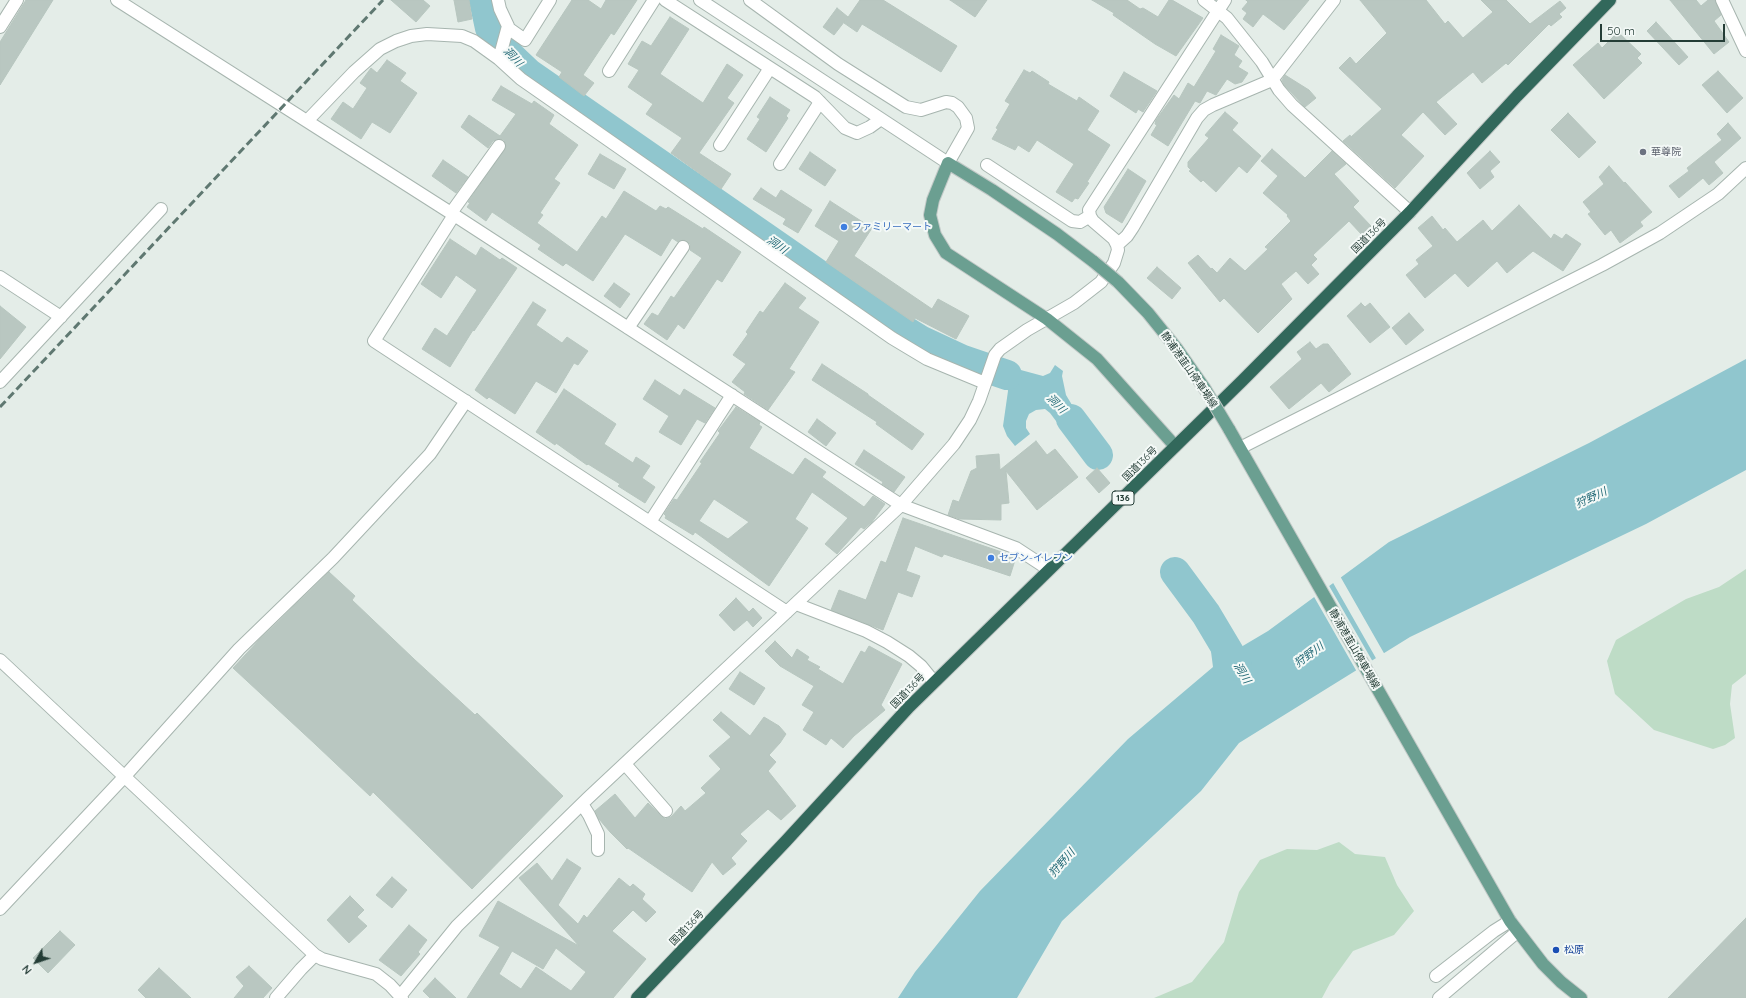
<!DOCTYPE html>
<meta charset="utf-8">
<style>
body{margin:0}
#map{position:relative;width:1746px;height:998px;overflow:hidden;background:#e4ede8;font-family:Quicksand,sans-serif}
canvas{display:block}
.north{position:absolute;left:16px;top:942px;width:40px;height:40px;-webkit-text-stroke:3px #f4f9f7;paint-order:stroke;rotate:230deg;font-size:11px;font-weight:700;line-height:16px;text-align:center;color:#243d36}
.north::after{content:'';display:block;margin:auto;width:14px;height:18px;background:#243d36;clip-path:polygon(50% 0,100% 100%,50% 72%,0 100%)}
.scale{position:absolute;left:1600px;top:24px;width:125px;height:18px;box-sizing:border-box;border:2px solid #243d36;border-top:0;padding-left:5px;font-size:12px;line-height:14px;white-space:nowrap;color:#243d36;-webkit-text-stroke:3px #f4f9f7;paint-order:stroke}
</style>
<div id="map">
<canvas width="1746" height="998"></canvas>
<div class="north">N</div>
<div class="scale">50 m</div>
</div>
<script>
const c = document.querySelector('canvas').getContext('2d');
c.lineJoin = 'round';
function fillPath(path, color) {
  c.fillStyle = color;
  c.fill(path, 'evenodd');
}
function poly(rows) {
  const path = new Path2D();
  for (const r of rows) {
    path.moveTo(r[0], r[1]);
    for (let i = 2; i < r.length; i += 2) path.lineTo(r[i], r[i + 1]);
  }
  return path;
}
function strokePath(path, color, width, dash) {
  c.strokeStyle = color;
  c.lineWidth = width;
  c.lineCap = dash ? 'butt' : 'round';
  c.setLineDash(dash || []);
  c.stroke(path);
}
function label(font, color, halo, rows, align = 'center') {
  c.font = font + ' Quicksand,"Noto Sans JP",sans-serif';
  c.lineWidth = 4;
  c.setLineDash([]);
  c.textBaseline = 'middle';
  c.strokeStyle = halo;
  c.fillStyle = color;
  for (const [text, x, y, turn = 0] of rows) {
    c.save();
    c.translate(x, y);
    c.rotate((+turn || 0) * Math.PI / 180);
    c.textAlign = isNaN(turn) ? turn : align;
    if (halo) c.strokeText(text, 0, 0);
    c.fillText(text, 0, 0);
    c.restore();
  }
}
fillPath(poly([
 [1746,569,1746,674,1732,685,1730,704,1735,738,1725,745,1713,749,1654,730,1615,694,1607,661,1616,640,1686,599,1719,587],
 [1339,842,1355,854,1385,857,1397,885,1414,911,1394,935,1353,951,1330,983,1322,998,1154,998,1192,982,1224,942,1239,892,1260,860,1287,849,1317,850]
]), '#bedcc6');
fillPath(poly([
 [969,356,1043,376,1050,373,1055,365,1063,371,1062,376,1066,395,1072,405,1104,446,1086,461,1050,413,1045,409,1036,410,1029,414,1026,421,1026,428,1030,434,1015,446,1007,436,1003,426,1008,391,1007,385,998,377,966,368],
 [1746,359,1746,470,1646,524,1410,637,1239,743,1201,791,1062,921,1017,998,898,998,915,972,980,891,1128,739,1213,667,1209,636,1219,629,1226,636,1241,647,1268,631,1389,542,1589,443]
]), '#90c6ce');
fillPath(poly([
 [1340,576,1385,655,1377,660,1332,581],
 [1328,584,1373,662,1357,672,1313,595]
]), '#e4ede8');
strokePath(poly([
 [484,0,490,28,510,56,528,73,854,299,920,340,963,360,1007,375],
 [1071,419,1098,455],
 [1175,572,1206,614,1237,666]
]), '#90c6ce', 30);
const building = poly([
 [26,0,53,0,0,85,0,42,26,0],
 [391,0,423,0,430,6,416,22,391,0],
 [454,0,469,0,472,19,458,22,454,0],
 [572,0,588,0,601,9,606,0,637,0,614,35,611,33,583,75,594,83,584,96,559,77,562,72,536,55,572,0],
 [860,0,883,0,957,46,941,72,862,24,857,32,844,23,860,0],
 [950,0,987,0,975,17,950,0],
 [1092,0,1127,0,1140,9,1143,8,1158,17,1169,0,1172,0,1203,18,1176,56,1155,44,1113,15,1114,13,1092,0],
 [1246,0,1309,0,1284,30,1263,14,1253,27,1243,19,1247,13,1242,9,1248,2,1246,0],
 [1360,0,1426,0,1445,24,1448,21,1463,38,1493,12,1481,0,1506,0,1530,24,1560,1,1566,8,1559,14,1562,17,1551,26,1549,24,1508,65,1506,63,1482,83,1473,72,1436,102,1457,124,1445,135,1423,112,1401,135,1424,156,1395,188,1343,141,1350,135,1351,137,1382,109,1339,68,1350,57,1356,64,1387,33,1360,0],
 [1670,0,1696,0,1701,6,1708,0,1715,0,1721,15,1714,21,1729,42,1714,54,1670,0],
 [837,8,848,17,834,35,823,27,837,8],
 [670,17,689,29,660,74,703,103,727,64,743,75,727,98,734,103,699,153,731,174,721,189,671,153,682,138,646,114,653,104,628,87,639,70,628,64,642,41,651,46,670,17],
 [1656,22,1688,57,1679,65,1647,31,1656,22],
 [1618,32,1641,54,1637,58,1642,63,1604,99,1573,65,1598,43,1602,48,1618,32],
 [1221,35,1239,46,1234,55,1242,61,1238,67,1248,73,1242,82,1235,84,1227,79,1216,95,1207,91,1200,103,1195,101,1168,146,1151,135,1157,125,1155,124,1156,120,1174,95,1179,99,1188,83,1194,87,1216,51,1213,49,1221,35],
 [387,60,406,73,400,81,417,93,390,133,372,122,361,139,331,119,343,102,353,109,367,88,360,83,371,68,377,73,387,60],
 [1024,70,1030,73,1032,71,1049,82,1048,84,1077,101,1079,97,1099,111,1087,130,1110,145,1087,182,1089,183,1078,199,1075,198,1072,202,1056,192,1074,164,1037,140,1029,152,1018,145,1015,150,992,139,998,129,996,128,1010,104,1005,101,1024,70],
 [1718,71,1743,98,1727,113,1702,85,1718,71],
 [1124,72,1157,91,1143,112,1138,109,1136,113,1110,96,1124,72],
 [1285,75,1309,90,1316,98,1305,107,1285,86,1282,80,1285,75],
 [501,86,532,104,534,101,554,115,549,124,578,145,554,179,560,183,540,213,543,215,537,223,577,252,602,216,606,219,624,191,656,211,660,206,666,209,668,207,703,229,704,227,741,252,722,282,717,279,684,329,678,324,667,340,644,324,652,313,658,316,671,296,674,298,702,258,690,250,690,244,687,241,683,240,678,242,672,238,661,256,625,234,593,281,566,263,563,266,538,249,541,245,492,212,486,221,467,207,470,203,468,202,506,146,504,140,499,139,493,141,488,148,461,127,469,115,500,136,516,114,492,100,501,86],
 [770,97,790,110,786,116,788,118,766,152,747,139,760,119,757,117,770,97],
 [1225,112,1238,123,1232,130,1261,156,1247,173,1239,166,1216,192,1203,180,1201,182,1189,171,1191,170,1188,167,1188,162,1209,138,1205,135,1225,112],
 [1568,113,1596,142,1579,158,1551,130,1568,113],
 [1728,123,1741,138,1714,162,1723,173,1709,185,1703,178,1679,198,1669,186,1689,171,1687,168,1722,140,1717,134,1728,123],
 [1272,149,1305,178,1332,151,1346,164,1334,174,1359,201,1353,207,1371,226,1362,235,1349,221,1313,255,1317,259,1311,265,1319,274,1308,284,1296,271,1281,284,1292,299,1258,333,1224,298,1220,302,1188,263,1198,255,1211,269,1212,268,1217,273,1230,258,1245,271,1268,249,1265,247,1291,221,1287,216,1288,215,1263,193,1278,176,1261,161,1272,149],
 [1490,151,1500,162,1490,171,1494,177,1480,189,1467,173,1490,151],
 [810,152,836,170,825,186,799,169,810,152],
 [600,154,626,169,614,189,588,174,600,154],
 [443,160,468,177,456,193,432,176,443,160],
 [1609,166,1624,183,1625,182,1652,212,1640,222,1643,226,1620,243,1611,230,1605,235,1588,214,1591,212,1583,202,1604,184,1599,177,1609,166],
 [1128,169,1146,181,1122,223,1106,213,1104,207,1128,169],
 [761,188,776,198,781,190,812,210,798,233,783,224,786,219,753,199,761,188],
 [830,201,872,228,854,256,932,309,938,299,969,316,956,339,915,318,913,322,826,262,839,241,815,226,830,201],
 [1519,205,1551,239,1554,234,1562,239,1566,234,1581,244,1563,271,1533,251,1507,273,1497,261,1468,287,1455,273,1425,298,1406,275,1419,264,1416,260,1433,246,1418,228,1432,216,1443,230,1445,228,1457,242,1483,220,1492,231,1519,205],
 [450,239,476,256,481,247,500,260,502,258,517,268,474,331,473,330,450,367,422,349,435,328,447,336,477,290,456,275,441,298,421,284,450,239],
 [1157,267,1181,288,1172,299,1147,278,1157,267],
 [614,283,630,294,620,308,604,296,614,283],
 [785,283,806,298,798,308,819,322,789,369,795,372,768,410,744,394,745,392,732,382,746,364,733,355,748,334,746,332,760,311,763,313,785,283],
 [533,302,546,310,536,325,562,343,567,337,588,351,578,365,574,363,556,393,536,381,515,414,489,397,487,399,475,390,533,302],
 [1361,303,1365,307,1370,303,1390,327,1370,343,1347,316,1361,303],
 [0,306,26,327,0,359,0,306],
 [1409,313,1424,330,1406,345,1392,328,1409,313],
 [1310,342,1316,349,1323,344,1328,344,1351,374,1329,392,1321,383,1289,409,1270,387,1302,359,1297,352,1310,342],
 [822,364,868,394,868,395,924,434,912,450,876,424,877,422,812,380,822,364],
 [655,380,680,396,684,389,715,408,705,423,697,419,681,445,659,432,669,416,643,399,655,380],
 [564,389,616,424,604,444,633,463,636,457,650,466,642,478,655,487,645,503,618,486,620,484,588,464,587,465,556,443,555,445,536,432,564,389],
 [736,407,760,422,759,425,762,427,749,448,793,475,805,458,826,472,822,477,864,507,873,496,885,504,872,522,864,529,861,527,837,554,825,544,848,518,812,492,795,519,808,528,769,586,695,532,693,535,665,518,666,516,664,514,674,499,677,500,702,463,700,462,720,433,718,431,736,407],
 [714,499,749,522,728,539,699,521,714,499],
 [817,419,836,433,826,446,808,432,817,419],
 [1036,441,1047,455,1055,449,1078,477,1037,510,1006,471,1009,503,1001,504,1001,520,960,519,948,515,953,500,959,502,971,471,977,468,976,456,999,454,1000,470,1036,441],
 [864,450,905,477,894,492,882,484,883,482,855,464,864,450],
 [1097,468,1110,483,1099,493,1086,478,1097,468],
 [903,518,1016,557,1010,576,944,554,942,557,915,546,906,571,920,576,912,597,898,592,883,630,831,610,839,590,866,600,881,561,886,563,903,518],
 [329,572,355,596,352,600,414,659,475,715,477,713,563,796,472,889,373,792,370,796,315,744,233,668,259,640,329,572],
 [736,598,749,612,753,608,762,618,753,627,747,620,734,631,719,615,736,598],
 [775,641,792,658,797,649,809,657,807,660,820,667,818,669,843,684,861,651,865,653,869,646,902,664,881,705,885,710,854,736,843,748,831,738,826,745,803,730,814,712,802,705,814,686,780,666,765,651,775,641],
 [740,672,765,688,754,705,729,689,740,672],
 [721,712,750,736,764,717,779,726,786,734,780,743,769,755,776,762,768,771,796,806,781,820,768,809,740,834,747,841,731,858,736,864,723,875,712,862,692,892,628,848,627,849,610,832,599,819,595,811,615,794,635,818,648,803,665,819,671,817,681,806,685,811,706,793,701,788,721,769,709,756,731,737,713,720,721,712],
 [567,859,581,868,558,905,578,924,584,915,587,918,619,878,630,887,633,884,645,894,642,899,656,912,646,922,633,910,612,931,646,959,613,998,467,998,500,947,479,936,498,901,579,946,519,878,537,863,552,881,567,859],
 [556,948,586,972,571,991,536,967,521,989,499,974,512,951,543,969,556,948],
 [392,877,407,890,392,908,376,895,392,877],
 [350,896,364,910,357,917,367,926,349,943,327,920,350,896],
 [1746,918,1746,998,1668,998,1746,918],
 [409,925,427,940,418,952,420,954,401,976,379,960,409,925],
 [60,931,75,945,48,973,33,958,60,931],
 [249,966,272,988,263,998,234,998,244,986,236,977,249,966],
 [159,968,191,998,146,998,138,990,159,968],
 [435,978,456,998,430,998,423,991,435,978]
]);
fillPath(building, '#b9c7c1');
strokePath(building, '#b7c6bf', 1);
const minor = poly([
 [117,0,451,213,901,505,1016,548,1048,569],
 [498,0,500,9,508,26,499,59],
 [665,0,815,97,845,128,857,133,870,127,881,119],
 [700,0,948,163,968,128,966,118,958,107,952,103,946,102,921,110,906,107,838,64,750,0],
 [1204,0,1227,18,1262,62,1279,90,1292,105,1410,212],
 [1722,0,1746,51],
 [0,27,17,0],
 [508,28,525,40,550,0],
 [609,71,654,0],
 [307,121,354,72,380,49,396,41,411,36,427,34,462,36,474,41,499,59,521,79,892,338,927,359,985,383],
 [720,145,770,68],
 [780,164,820,102],
 [987,165,1072,221,1080,222,1090,216],
 [451,213,499,146],
 [454,215,374,341,787,612],
 [1117,245,1127,236,1133,227,1197,118,1204,110,1213,105,1272,80,1334,0],
 [0,277,61,317],
 [628,328,683,247],
 [0,382,161,209],
 [1240,448,1602,265,1660,233,1718,194,1746,168],
 [650,522,732,395],
 [796,604,866,631,887,642,909,656,921,666,934,682],
 [0,660,315,955,322,959,376,974,390,985,402,998],
 [625,764,666,811],
 [582,804,589,815,598,834,598,850],
 [0,909,125,776,239,649,333,558,430,454,466,401],
 [1436,976,1494,931,1510,921],
 [401,995,457,926,588,798,901,505,954,444,970,420,979,401,995,355,1000,349,1027,330,1074,303,1101,282,1114,263,1118,250,1117,245,1114,239,1093,221,1090,216,1089,210,1225,0],
 [276,998,301,969,315,955],
 [1439,998,1517,932]
]);
const major = poly([
 [1094,262,1057,234,992,190,948,163,933,200,930,215,935,235,946,253,1047,319,1097,359,1175,446],
 [1229,429,1510,921,1543,964,1561,982,1581,998]
]);
const highway = poly([
 [637,998,786,841,909,707,1242,381,1410,212,1517,96,1610,0]
]);
strokePath(minor, '#a7b5af', 14);
strokePath(major, '#c2c9c7', 14);
strokePath(highway, '#c2c9c7', 14);
strokePath(minor, '#fff', 12);
strokePath(major, '#6b9f91', 12);
strokePath(highway, '#32685b', 12);
strokePath(poly([
 [0,407,383,0]
]), '#5f7871', 3, [8, 4]);
const majorBridge = poly([
 [1094,262,1118,282,1148,313,1177,349,1205,389,1229,429]
]);
strokePath(majorBridge, '#c2c9c7', 14, []);
strokePath(majorBridge, '#6b9f91', 12);
for (const [x, y, r, color] of [
 [1643,152,4,"#6b7280"],
 [844,227,4,"#3f7fe0"],
 [991,558,4,"#3f7fe0"],
 [1556,950,4,"#1a4fb4"]
]) {
  const dot = new Path2D();
  dot.arc(x, y, r, 0, 2 * Math.PI);
  c.fillStyle = color;
  c.fill(dot);
  strokePath(dot, '#f4f9f7', 1.5);
}
for (const [x, y, w] of [
 [1123,498,22]
]) {
  const box = new Path2D();
  box.roundRect(x - w / 2, y - 7, w, 14, 3);
  c.fillStyle = '#f4f9f7';
  c.fill(box);
  strokePath(box, '#243d36', 1);
}
label('bold 9px', '#243d36', null, [
 ["136",1123,498]
]);
label('10px', '#5b616d', '#f4f9f7', [
 ["華尊院",1651,152]
], 'left');
label('10px', '#366cbe', '#f4f9f7', [
 ["ファミリーマート",852,227],
 ["セブン-イレブン",999,558]
], 'left');
label('10px', '#243d36', '#f4f9f7', [
 ["国道136号",1369,236,-45],
 ["静浦港韮山停車場線",1189,370,55],
 ["国道136号",1140,464,-45],
 ["静浦港韮山停車場線",1354,649,60],
 ["国道136号",908,691,-46],
 ["国道136号",687,928,-46]
]);
label('10px', '#164399', '#f4f9f7', [
 ["松原",1564,950]
], 'left');
label('italic 11px', '#226976', '#f4f9f7', [
 ["洞川",513,57,47],
 ["洞川",777,245,35],
 ["洞川",1056,404,45],
 ["狩野川",1591,498,-25],
 ["狩野川",1309,655,-37],
 ["洞川",1242,673,59],
 ["狩野川",1062,863,-49]
]);
</script>
